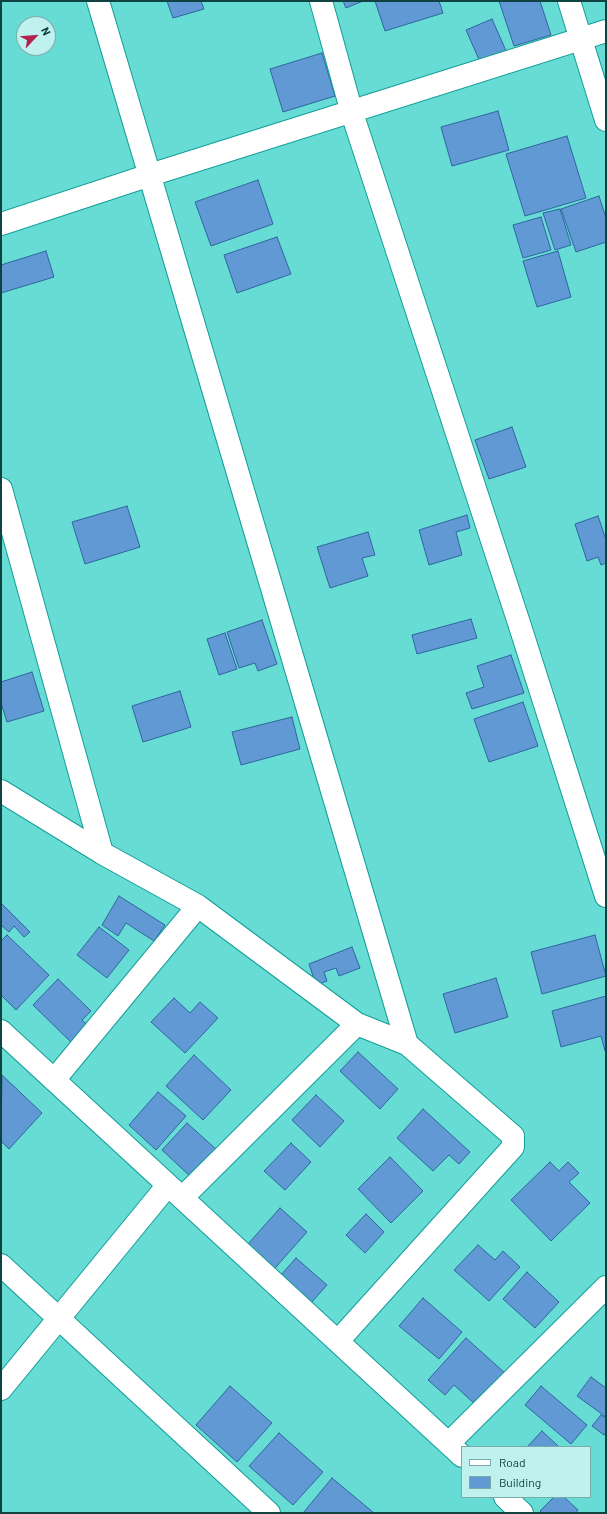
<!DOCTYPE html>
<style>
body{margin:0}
#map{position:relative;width:607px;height:1514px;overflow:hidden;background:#67dcd5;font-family:Barlow,sans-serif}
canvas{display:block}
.frame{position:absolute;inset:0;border:2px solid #0f4341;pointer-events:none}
.legend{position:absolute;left:461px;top:1446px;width:130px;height:52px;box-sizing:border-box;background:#bff2ee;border:1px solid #79aca9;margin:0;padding:5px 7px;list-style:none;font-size:12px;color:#0f4341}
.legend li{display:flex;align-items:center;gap:8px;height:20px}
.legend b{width:20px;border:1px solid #79aca9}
.north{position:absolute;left:16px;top:16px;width:40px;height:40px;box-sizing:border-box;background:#bff2ee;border:1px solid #79aca9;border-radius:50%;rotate:64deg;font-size:11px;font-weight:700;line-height:16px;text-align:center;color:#0f4341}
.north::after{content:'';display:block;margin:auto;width:14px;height:18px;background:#b3214c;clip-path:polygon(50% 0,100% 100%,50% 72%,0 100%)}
</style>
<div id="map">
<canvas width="607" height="1514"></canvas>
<div class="frame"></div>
<ul class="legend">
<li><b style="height:5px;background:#fff"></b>Road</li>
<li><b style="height:11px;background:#6099d3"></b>Building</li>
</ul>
<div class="north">N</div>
</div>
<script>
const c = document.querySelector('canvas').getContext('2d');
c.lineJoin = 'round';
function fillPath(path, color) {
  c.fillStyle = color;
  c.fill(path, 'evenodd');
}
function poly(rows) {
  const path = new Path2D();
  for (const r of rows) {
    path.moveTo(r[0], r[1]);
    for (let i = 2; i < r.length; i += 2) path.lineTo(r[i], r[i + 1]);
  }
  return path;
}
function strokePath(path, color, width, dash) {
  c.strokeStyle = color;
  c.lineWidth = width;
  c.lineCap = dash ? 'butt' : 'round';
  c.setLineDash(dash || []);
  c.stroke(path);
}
const building = poly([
 [167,1,201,1,204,9,173,18,167,1],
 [343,1,363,1,346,8,343,1],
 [375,1,439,1,443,13,385,31,375,1],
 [499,1,540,1,551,35,514,46,499,1],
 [492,19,507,53,481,64,466,30,492,19],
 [322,53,335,96,283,112,270,69,322,53],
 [498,111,509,150,452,166,441,127,498,111],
 [567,136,586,198,525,216,506,154,567,136],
 [258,180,273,224,211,246,195,202,258,180],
 [599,196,606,218,606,242,576,252,561,209,599,196],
 [560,209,571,245,555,250,543,213,560,209],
 [541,217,551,250,523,258,513,225,541,217],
 [277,237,291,274,237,293,224,255,277,237],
 [46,251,54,277,1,293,1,265,46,251],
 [558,251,571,297,537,307,523,261,558,251],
 [512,427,526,467,489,479,475,440,512,427],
 [127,506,140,547,85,564,72,522,127,506],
 [467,515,470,528,456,532,462,555,429,565,419,530,467,515],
 [598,516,606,540,606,563,601,565,598,557,587,561,575,524,598,516],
 [368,532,375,555,362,558,368,576,330,588,317,547,368,532],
 [471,619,477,638,417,654,412,635,471,619],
 [262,620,277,664,258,671,255,663,239,668,227,632,262,620],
 [225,633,237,669,219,675,207,639,225,633],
 [511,655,524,693,472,709,466,693,484,687,477,666,511,655],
 [32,672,44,711,7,722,1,703,1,682,32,672],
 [180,691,191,727,143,742,132,706,180,691],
 [523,702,538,746,489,762,474,719,523,702],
 [292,717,300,749,241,765,232,732,292,717],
 [119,896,165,925,154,941,126,923,118,936,102,925,119,896],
 [1,903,30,932,24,937,14,926,9,932,1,925,1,903],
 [99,927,129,950,107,978,77,955,99,927],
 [7,935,49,975,16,1010,1,995,1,941,7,935],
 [595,935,606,976,542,994,531,952,595,935],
 [352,947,360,968,339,976,336,968,324,972,327,981,316,985,309,964,352,947],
 [496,978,508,1017,455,1033,443,994,496,978],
 [58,979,91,1011,82,1020,92,1029,76,1047,33,1005,58,979],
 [606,996,606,1051,605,1051,601,1036,561,1047,552,1011,606,996],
 [174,998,190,1013,200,1002,218,1018,185,1053,151,1022,174,998],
 [358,1052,398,1089,380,1109,340,1071,358,1052],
 [194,1055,231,1090,203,1120,166,1086,194,1055],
 [2,1075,42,1113,9,1149,1,1141,2,1075],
 [158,1092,186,1116,156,1150,129,1125,158,1092],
 [316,1095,344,1121,320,1147,292,1120,316,1095],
 [423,1109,470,1152,459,1164,449,1155,433,1171,397,1138,423,1109],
 [187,1123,217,1150,192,1178,162,1150,187,1123],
 [291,1143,311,1162,285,1190,264,1171,291,1143],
 [390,1157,423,1191,391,1223,358,1189,390,1157],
 [550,1162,559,1171,568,1162,579,1173,569,1182,590,1203,551,1241,511,1200,550,1162],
 [280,1208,307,1232,275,1268,248,1244,280,1208],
 [366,1214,384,1232,365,1253,346,1235,366,1214],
 [478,1245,495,1260,503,1251,520,1267,489,1301,454,1270,478,1245],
 [296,1258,327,1285,311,1303,280,1276,296,1258],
 [527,1272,559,1302,535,1328,503,1299,527,1272],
 [423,1298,462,1332,439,1359,399,1326,423,1298],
 [466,1338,506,1374,477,1406,454,1385,445,1395,428,1380,466,1338],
 [591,1377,606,1388,606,1417,577,1396,591,1377],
 [230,1386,272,1423,237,1462,196,1425,230,1386],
 [541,1386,587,1425,571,1444,525,1405,541,1386],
 [601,1415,606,1418,606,1432,604,1435,592,1426,601,1415],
 [542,1431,559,1447,527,1447,542,1431],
 [279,1433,323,1472,293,1505,249,1466,279,1433],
 [332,1478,374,1513,303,1513,332,1478],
 [554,1497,564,1497,578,1510,576,1513,542,1513,540,1511,554,1497]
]);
fillPath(building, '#6099d3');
strokePath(building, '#2e669d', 1);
const minor = poly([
 [98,1,407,1044],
 [321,1,352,113,519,623,606,896],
 [569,1,606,120],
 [1,224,150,175,606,31],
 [1,489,102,853],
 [1,791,102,853,198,906,357,1024,407,1044,513,1136,513,1147,338,1341],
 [1,1031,462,1456],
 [54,1080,198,906],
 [182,1198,357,1024],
 [1,1265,269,1513],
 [1,1389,168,1185],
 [449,1443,606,1287],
 [505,1497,522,1513]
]);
strokePath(minor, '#139e98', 24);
strokePath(minor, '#fff', 22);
</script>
